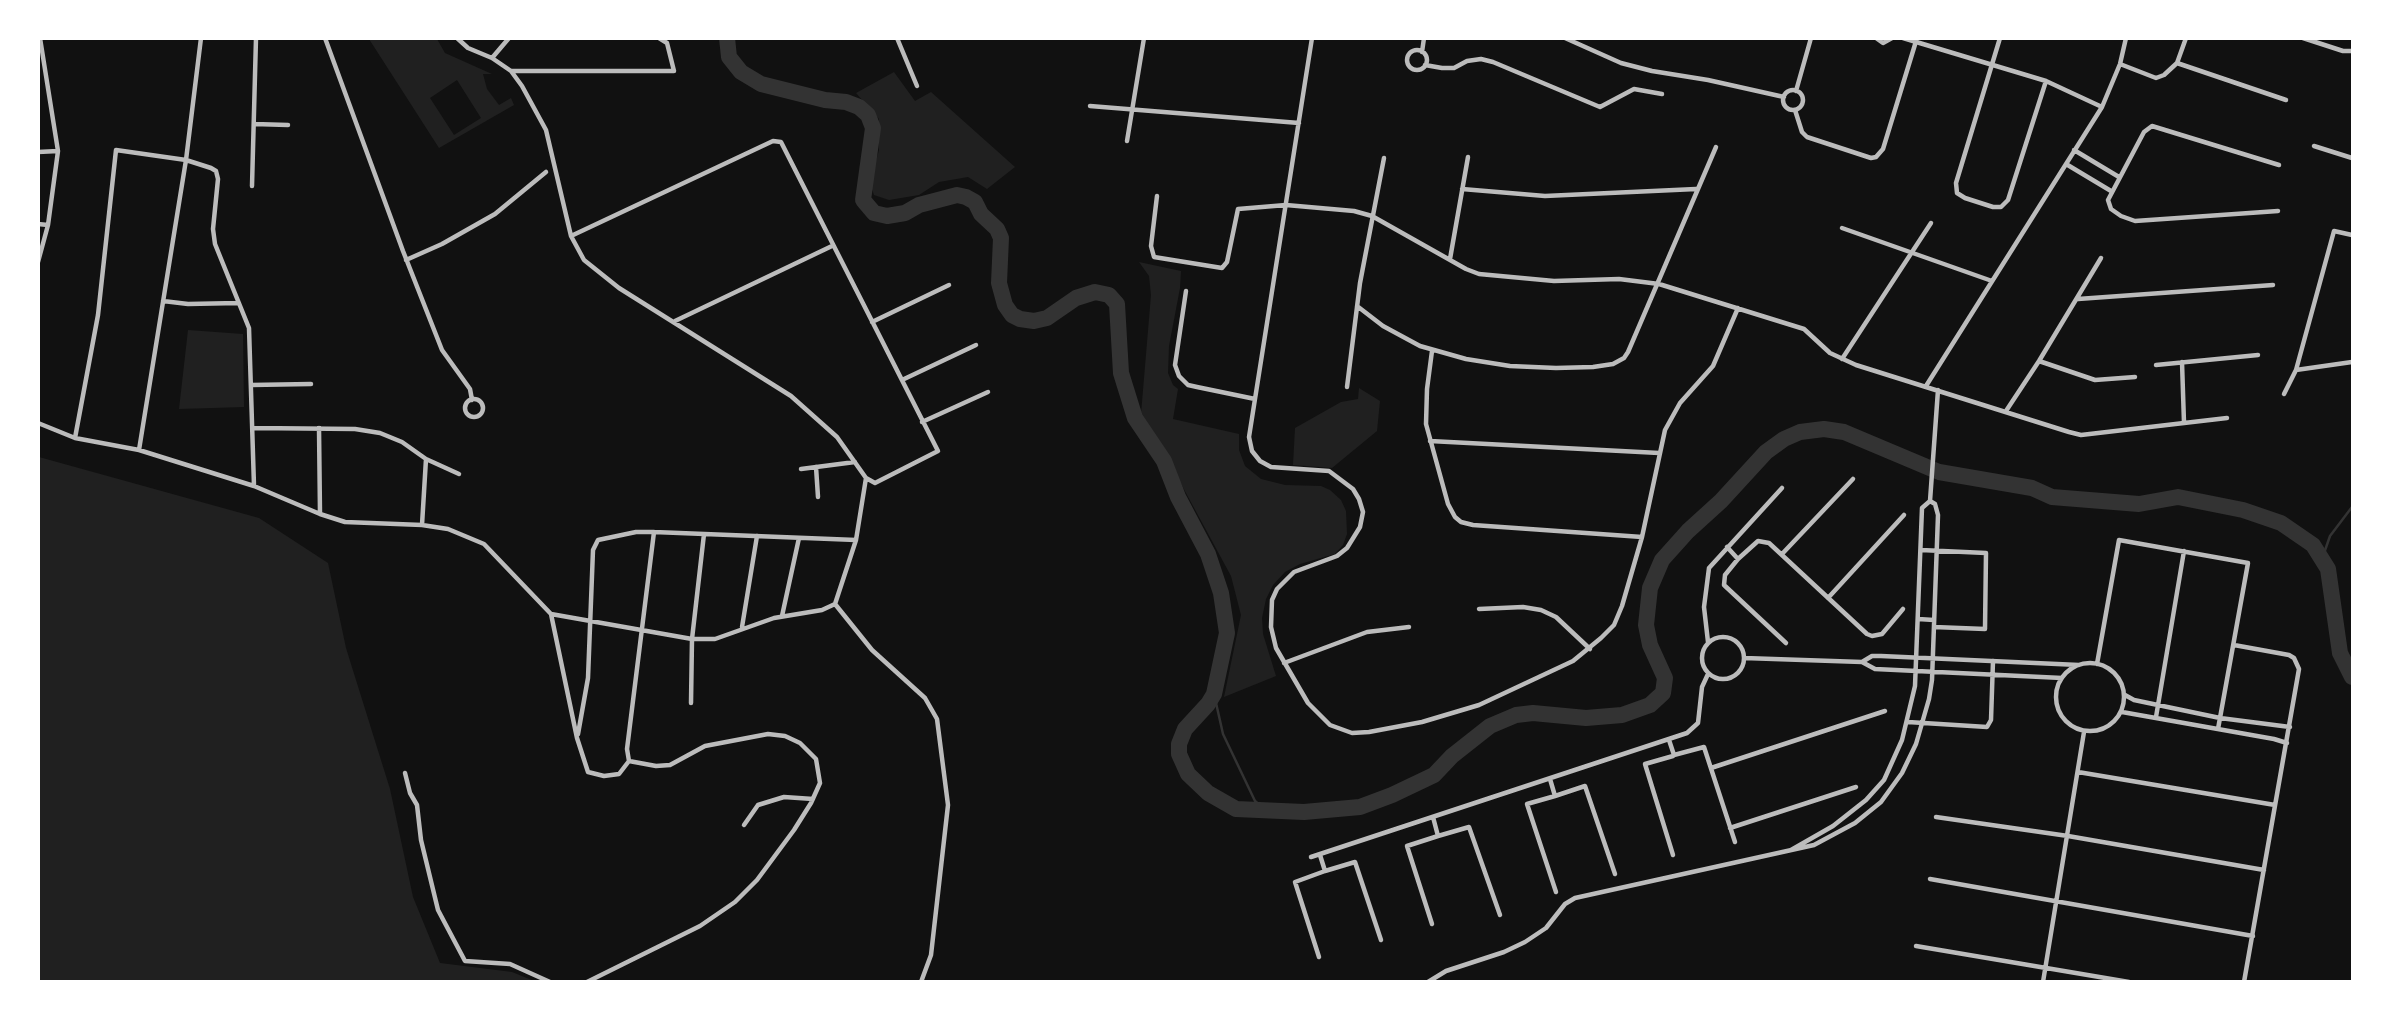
<!DOCTYPE html>
<style>
body{margin:0}
#map{position:relative;width:2391px;height:1020px;overflow:hidden;background:#111;font-family:Karla,sans-serif}
canvas{display:block}
.frame{position:absolute;inset:0;border:40px solid #fff;pointer-events:none}
</style>
<div id="map">
<canvas width="2391" height="1020"></canvas>
<div class="frame"></div>
</div>
<script>
const c = document.querySelector('canvas').getContext('2d');
c.lineJoin = 'round';
function fillPath(path, color) {
  c.fillStyle = color;
  c.fill(path, 'evenodd');
}
function poly(rows) {
  const path = new Path2D();
  for (const r of rows) {
    if (r.length === 3) {
      path.moveTo(r[0] + r[2], r[1]);
      path.arc(r[0], r[1], r[2], 0, 2 * Math.PI);
      continue;
    }
    path.moveTo(r[0], r[1]);
    for (let i = 2; i < r.length; i += 2) path.lineTo(r[i], r[i + 1]);
  }
  return path;
}
function strokePath(path, color, width, dash) {
  c.strokeStyle = color;
  c.lineWidth = width;
  c.lineCap = dash ? 'butt' : 'round';
  c.setLineDash(dash || []);
  c.stroke(path);
}
fillPath(poly([
 [369,39,437,39,445,53,492,74,483,74,487,89,499,105,511,98,514,105,439,148],
 [457,80,481,118,454,135,430,98],
 [894,72,915,101,931,92,1015,167,987,189,968,177,939,182,919,195,889,200,874,195,870,183,879,150,879,119,856,93],
 [1139,262,1181,271,1180,288,1169,346,1168,373,1173,385,1178,389,1173,419,1239,434,1239,450,1245,466,1261,479,1285,485,1321,486,1330,490,1341,500,1346,511,1347,534,1343,545,1335,554,1300,564,1285,572,1273,585,1266,599,1262,618,1263,634,1276,676,1224,697,1241,615,1231,576,1167,458,1141,414,1151,295,1149,276],
 [188,330,243,334,244,407,179,409],
 [1359,388,1380,401,1377,431,1332,468,1293,465,1295,428,1341,402,1358,399],
 [39,457,259,518,328,563,346,648,390,789,413,897,440,963,512,972,534,981,39,981]
]), '#202020');
strokePath(poly([
 [2322,559,2330,536,2352,507],
 [1214,694,1223,734,1255,801,1263,808,1270,811]
]), '#333', 2.5);
strokePath(poly([
 [727,38,729,57,741,72,761,84,825,100,846,102,859,107,868,115,873,128,863,200,874,213,887,216,905,213,919,205,957,195,966,197,975,202,981,214,997,229,1001,238,999,283,1005,305,1012,315,1020,319,1034,321,1047,318,1076,298,1095,292,1109,295,1117,304,1121,373,1135,418,1164,461,1178,497,1208,554,1221,593,1227,633,1214,694,1208,704,1185,729,1179,744,1179,754,1188,774,1208,793,1236,809,1304,812,1360,807,1392,795,1434,775,1452,756,1490,726,1516,715,1533,713,1586,718,1622,715,1650,705,1663,693,1665,678,1650,645,1646,625,1650,588,1662,560,1688,531,1721,501,1766,452,1784,439,1800,432,1824,429,1844,432,1939,472,2032,488,2052,497,2139,504,2178,497,2243,510,2281,523,2313,545,2328,569,2340,653,2352,677]
]), '#333', 16);
strokePath(poly([
 [325,38,403,251,442,350,470,389,472,400],
 [457,38,468,48,492,58,511,71,522,86,546,130,571,236,584,260,619,288,791,396,837,437,866,478,875,483,938,451,781,142,773,141,571,236],
 [897,38,917,86],
 [1312,38,1249,437,1252,451,1260,461,1271,467,1329,471,1353,489,1359,499,1363,512,1360,527,1347,548,1337,556,1294,572,1277,589,1272,600,1271,627,1276,648,1308,703,1330,725,1352,733,1369,732,1422,722,1479,705,1573,661,1601,638,1614,625,1622,606,1642,537,1665,430,1680,403,1713,366,1738,308],
 [1565,38,1621,63,1652,71,1708,80,1784,97],
 [1876,38,1883,43,1892,38],
 [1903,38,2046,81,2102,107],
 [2000,38,1956,183,1957,193,1965,198,1993,207,2001,207,2008,200,2046,81],
 [2303,38,2343,51,2352,51],
 [1417,60,10],
 [1422,52,1424,38],
 [492,58,509,38],
 [2177,63,2186,38],
 [2120,64,2156,78,2164,75,2177,63,2286,100],
 [1425,65,1442,68,1454,68,1467,61,1481,59,1493,62,1600,107,1634,89,1662,94],
 [512,71,674,71,667,43,659,38],
 [1793,100,10],
 [1796,91,1811,38],
 [1090,106,1299,123],
 [1795,110,1802,132,1807,137,1871,158,1876,157,1883,149,1917,38],
 [254,124,288,125],
 [1127,141,1144,38],
 [2314,146,2352,158],
 [2074,150,2119,177],
 [38,152,58,151],
 [2066,164,2111,191],
 [252,186,256,38],
 [1462,189,1545,196,1696,189],
 [1157,196,1151,246,1154,257,1222,268,1227,262,1238,209,1286,205,1354,211,1372,216,1466,269,1479,274,1554,281,1619,279,1659,284,1804,329,1830,353,1856,365,2069,432,2081,435,2227,418],
 [2278,211,2135,221,2121,216,2111,209,2108,200,2144,132,2152,126,2279,165],
 [38,224,48,225],
 [1842,228,1992,281],
 [2352,235,2334,231,2296,370,2352,362],
 [1450,259,1468,157],
 [406,260,442,244,495,214,546,172],
 [38,262,48,225,58,151,40,38],
 [1186,291,1175,365,1179,376,1188,385,1197,387,1255,399],
 [2078,299,2273,285],
 [163,301,188,304,238,303],
 [1357,306,1383,326,1420,346,1466,359,1510,366,1556,368,1593,367,1613,364,1624,358,1628,352,1716,147],
 [675,321,832,246],
 [872,322,949,285],
 [1432,351,1427,389,1426,424,1448,504,1455,517,1461,522,1473,525,1642,537],
 [1842,359,1931,223],
 [2039,361,2095,380,2135,377],
 [2182,362,2184,423],
 [2156,365,2258,355],
 [902,380,976,345],
 [251,385,311,384],
 [1926,386,2102,107,2120,64,2126,38],
 [1347,387,1360,283,1384,158],
 [2284,394,2296,370],
 [474,408,9],
 [2006,411,2039,361,2101,258],
 [922,422,988,392],
 [38,423,75,438,139,450,254,486,320,514,345,522,422,525,448,529,484,544,551,614,577,738,588,772,604,776,619,774,629,761],
 [253,428,355,429,380,433,402,442,426,459,459,474],
 [319,428,320,514],
 [75,438,98,315,116,150,186,160,211,168,216,171,218,179,213,229,215,244,249,328,254,486],
 [1430,441,1659,453],
 [139,450,186,160,201,38],
 [816,467,818,497],
 [801,469,855,462],
 [422,525,426,459],
 [1727,547,1738,559,1758,541,1769,543,1867,634,1872,636,1882,634,1903,609],
 [1921,550,1986,553,1985,629,1934,627],
 [1782,554,1853,479],
 [1738,559,1725,575,1724,585,1786,643],
 [1828,598,1904,515],
 [835,604,872,650,925,698,937,719,948,805,931,955,921,982],
 [835,604,856,540,866,478],
 [1479,609,1523,607,1541,610,1556,617,1590,649],
 [551,614,692,639,715,639,774,618,822,610,835,604],
 [782,616,799,538],
 [1918,619,1934,620],
 [742,627,757,536],
 [1723,658,21],
 [1708,642,1704,607,1709,568,1782,488],
 [2234,645,2289,655,2294,658,2299,669,2244,982],
 [1744,658,1862,662,1875,669,2062,678],
 [1862,662,1872,656,1881,656,2079,665],
 [2090,697,34],
 [1284,663,1367,632,1409,627],
 [2097,664,2119,540,2248,563,2218,729],
 [2125,695,2134,700,2220,718,2290,727],
 [691,703,692,639,704,534],
 [2122,712,2274,739,2287,743],
 [2156,717,2184,551],
 [1908,722,1987,727,1991,720,1993,661],
 [578,734,588,678,593,550,598,540,636,532,654,532,856,540],
 [1669,740,1674,755,1704,747,1735,842],
 [629,761,627,749,654,532],
 [1711,768,1885,711],
 [2078,772,2275,805],
 [405,773,410,793,417,805,421,840,438,910,465,961,510,964,550,982],
 [1550,779,1555,796,1585,786,1615,874],
 [1555,796,1527,804,1556,892],
 [1433,817,1438,836,1469,827,1500,915],
 [1936,817,2068,836,2264,870],
 [744,825,758,805,784,797,813,799],
 [1730,828,1856,787],
 [1791,850,1833,826,1866,800,1884,780,1902,740,1915,686,1922,508,1930,501,1938,390],
 [1320,855,1325,871,1355,862,1381,940],
 [1673,855,1645,764,1673,756],
 [1311,857,1687,733,1698,723,1702,687,1708,674],
 [1930,879,2253,936],
 [1432,924,1407,846,1438,836],
 [1916,946,2129,982],
 [1319,957,1295,882,1325,871],
 [587,982,700,926,735,902,757,880,794,830,811,803,820,783,816,759,800,743,785,736,768,734,705,746,670,765,656,766,629,761],
 [1428,982,1446,971,1504,952,1525,942,1546,928,1565,904,1575,898,1814,845,1855,823,1881,802,1902,773,1916,744,1929,699,1932,680,1938,515,1935,504,1930,501],
 [2043,982,2084,732]
]), '#bcbcbc', 4.5);
</script>
